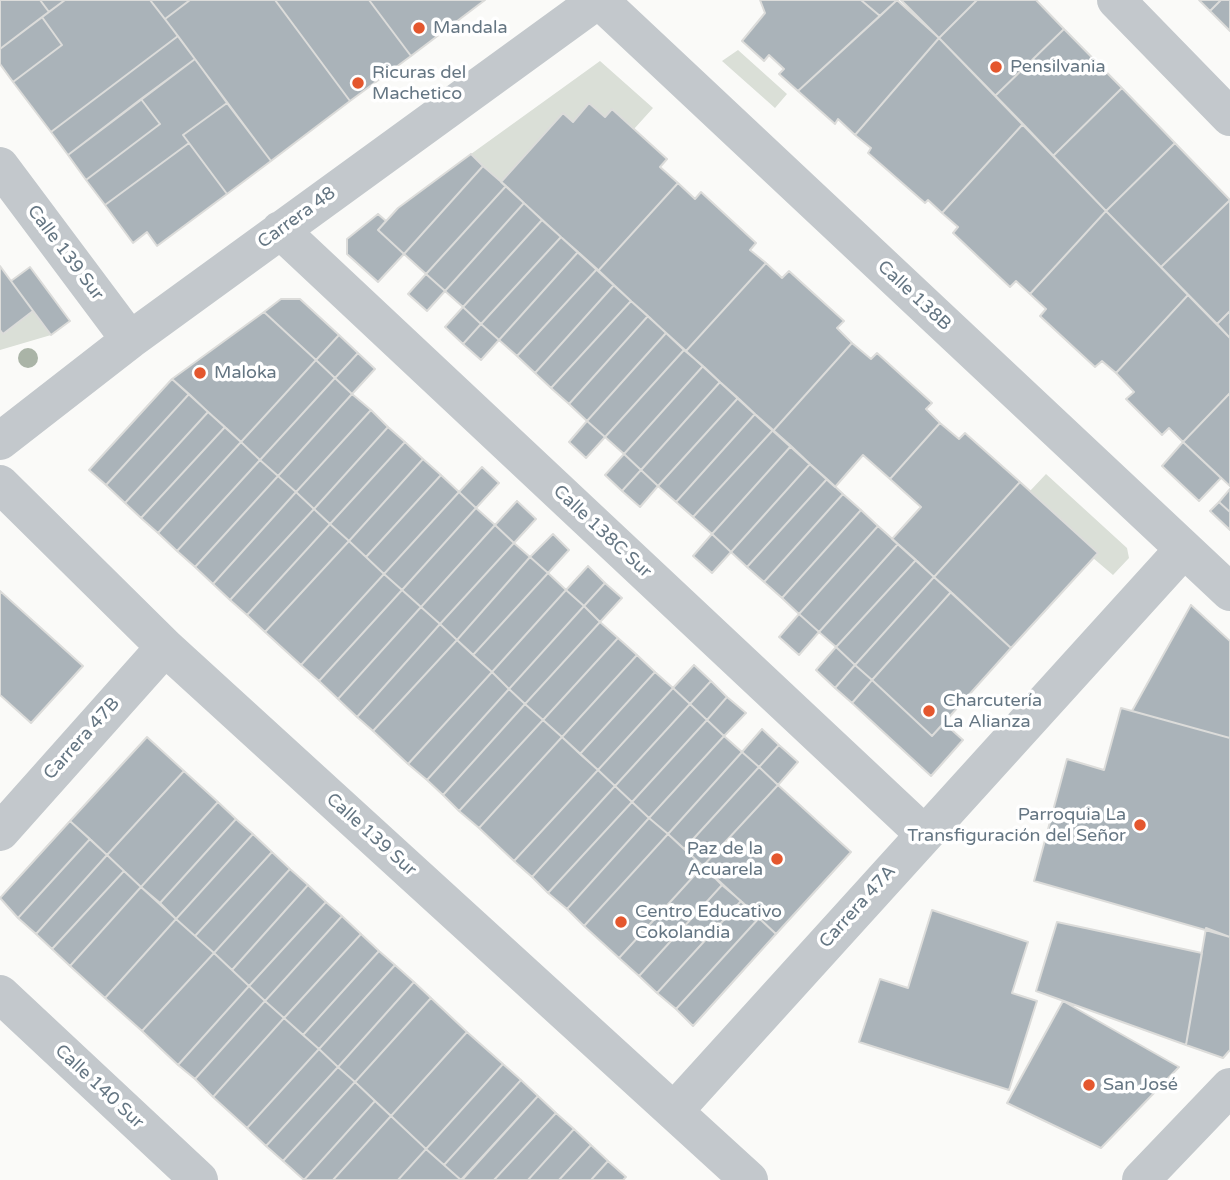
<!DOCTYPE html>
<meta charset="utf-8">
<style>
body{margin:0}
canvas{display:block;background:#fafaf8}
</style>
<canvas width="1230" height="1180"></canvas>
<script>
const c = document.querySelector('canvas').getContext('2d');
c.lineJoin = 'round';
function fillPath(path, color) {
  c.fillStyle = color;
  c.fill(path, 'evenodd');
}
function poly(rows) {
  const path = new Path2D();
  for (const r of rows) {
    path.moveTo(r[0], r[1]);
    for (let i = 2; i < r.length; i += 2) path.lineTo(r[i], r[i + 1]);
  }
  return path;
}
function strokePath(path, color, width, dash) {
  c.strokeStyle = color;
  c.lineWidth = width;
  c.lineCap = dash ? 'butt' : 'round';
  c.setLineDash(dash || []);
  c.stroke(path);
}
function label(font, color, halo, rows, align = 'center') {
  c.font = font + ' "Varela Round",sans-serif';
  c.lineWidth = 7;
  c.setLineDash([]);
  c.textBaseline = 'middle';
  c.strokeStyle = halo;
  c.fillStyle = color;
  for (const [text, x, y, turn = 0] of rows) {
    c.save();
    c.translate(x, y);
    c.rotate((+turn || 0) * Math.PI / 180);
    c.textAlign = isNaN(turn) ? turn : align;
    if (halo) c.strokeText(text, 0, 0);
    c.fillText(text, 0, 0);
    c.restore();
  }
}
fillPath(poly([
 [738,50,787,94,775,108,722,61],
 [600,61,653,108,634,129,613,109,605,117,589,103,573,122,501,182,471,154],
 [33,311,51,335,0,350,0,330,4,334],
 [1046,474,1127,548,1129,558,1113,575,1093,558,1097,553,1030,491]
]), '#dadfd7');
const building = poly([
 [0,0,40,0,49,12,0,49,0,0],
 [40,0,65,0,49,12,40,0],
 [65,0,150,0,178,36,51,132,13,82,62,45,42,17,65,0],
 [150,0,190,0,165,19,150,0],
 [190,0,275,0,350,101,271,161,165,19,190,0],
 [275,0,369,0,411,56,350,101,275,0],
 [369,0,485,0,411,56,369,0],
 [760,0,861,0,880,16,798,91,779,74,784,69,769,55,764,61,742,41,765,13,760,0],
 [861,0,897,0,880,16,861,0],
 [897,0,939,38,855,135,838,119,835,124,798,91,897,0],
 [901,0,977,0,939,38,901,0],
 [977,0,1036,0,1064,29,995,96,939,38,977,0],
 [1199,0,1221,0,1210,11,1199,0],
 [1221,0,1230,0,1230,31,1210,11,1221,0],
 [42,17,62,45,13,82,0,64,0,49,42,17],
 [1064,29,1122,88,1053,156,995,96,1064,29],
 [178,36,195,59,68,155,51,132,178,36],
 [939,38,1023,124,942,213,928,200,925,203,868,153,871,148,855,135,939,38],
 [195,59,227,103,183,135,189,143,105,205,86,180,160,124,141,99,195,59],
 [1122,88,1175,143,1106,211,1053,156,1122,88],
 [141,99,160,124,86,180,68,155,141,99],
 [227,103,271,161,227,194,183,135,227,103],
 [589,103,605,117,612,109,667,159,660,167,678,183,598,271,501,182,563,113,573,122,589,103],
 [1023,124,1106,211,1030,294,1016,281,1010,287,953,233,958,227,942,213,1023,124],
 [189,143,227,194,157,246,147,232,133,243,105,205,189,143],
 [1175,143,1230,200,1161,267,1106,211,1175,143],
 [471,154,483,166,404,254,378,230,398,208,471,154],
 [483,166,506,186,426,274,404,254,483,166],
 [678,183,695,199,701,192,756,243,750,250,766,263,686,351,598,271,678,183],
 [506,186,524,203,445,291,426,274,506,186],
 [1230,200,1230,311,1217,324,1161,267,1230,200],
 [524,203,542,220,463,307,445,291,524,203],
 [1106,211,1188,295,1116,373,1102,361,1095,367,1040,316,1046,309,1030,294,1106,211],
 [378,214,386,221,378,230,404,254,378,282,347,254,347,239,378,214],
 [542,220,561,237,481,324,463,307,542,220],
 [561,237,578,252,499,340,481,324,561,237],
 [578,252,597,269,517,356,499,340,578,252],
 [766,263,782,278,789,271,844,321,837,328,852,343,773,431,686,351,766,263],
 [0,266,33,311,3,334,0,330,0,266],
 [30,267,70,321,51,335,11,281,30,267],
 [597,269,614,285,535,373,517,356,597,269],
 [426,274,445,291,427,311,408,294,426,274],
 [614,285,631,301,551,388,535,373,614,285],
 [1188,295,1230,338,1230,393,1183,442,1169,428,1162,435,1126,399,1134,392,1116,373,1188,295],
 [281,299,300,299,339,335,316,360,264,312,281,299],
 [631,301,648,316,569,404,551,388,631,301],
 [463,307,481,324,463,344,445,327,463,307],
 [1230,311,1230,338,1217,324,1230,311],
 [264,312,316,360,241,442,172,379,264,312],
 [648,316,666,333,587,421,569,404,648,316],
 [481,324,499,340,481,360,463,344,481,324],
 [666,333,684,350,605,437,587,421,666,333],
 [339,335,358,353,335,378,316,360,339,335],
 [852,343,871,359,877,353,932,403,926,409,940,423,890,479,863,455,835,487,773,431,852,343],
 [684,350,703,366,624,454,605,437,684,350],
 [358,353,375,369,352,394,335,378,358,353],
 [316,360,335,378,260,460,241,442,316,360],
 [703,366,720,382,641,470,624,454,703,366],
 [335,378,352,394,278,476,260,460,335,378],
 [172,379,189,394,106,485,89,470,172,379],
 [720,382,738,398,658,486,641,470,720,382],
 [1230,393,1230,486,1183,442,1230,393],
 [189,394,208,412,125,503,106,485,189,394],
 [352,394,371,410,296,492,278,476,352,394],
 [738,398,755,414,676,502,658,486,738,398],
 [371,410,388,427,314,509,296,492,371,410],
 [208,412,225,427,141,518,125,503,208,412],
 [755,414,773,430,693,517,676,502,755,414],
 [587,421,605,437,586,458,569,442,587,421],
 [940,423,959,439,965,433,1020,482,934,577,892,539,921,507,890,479,940,423],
 [225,427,241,442,158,533,141,518,225,427],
 [388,427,405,442,330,524,314,509,388,427],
 [773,430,791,446,712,534,693,517,773,430],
 [241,442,260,460,177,551,158,533,241,442],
 [405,442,423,459,349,541,330,524,405,442],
 [1183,442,1221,478,1199,501,1162,466,1183,442],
 [791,446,810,464,731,552,712,534,791,446],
 [624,454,641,470,622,491,605,475,624,454],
 [423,459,441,475,366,557,349,541,423,459],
 [260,460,278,476,195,567,177,551,260,460],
 [810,464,827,479,747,567,731,552,810,464],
 [482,467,499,483,476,508,459,492,482,467],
 [641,470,658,486,640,507,622,491,641,470],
 [441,475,459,492,384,574,366,557,441,475],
 [278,476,296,492,213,584,195,567,278,476],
 [827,479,843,494,764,582,747,567,827,479],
 [1020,482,1098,553,1011,648,934,577,1020,482],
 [1230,489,1230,512,1219,502,1230,489],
 [296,492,314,509,230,600,213,584,296,492],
 [459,492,476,508,402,590,384,574,459,492],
 [843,494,861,510,782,598,764,582,843,494],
 [517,501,536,519,514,543,495,525,517,501],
 [1219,502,1230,512,1230,530,1210,511,1219,502],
 [476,508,495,525,421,607,402,590,476,508],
 [314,509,330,524,247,615,230,600,314,509],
 [861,510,878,526,799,614,782,598,861,510],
 [330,524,349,541,265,632,247,615,330,524],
 [495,525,514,543,440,624,421,607,495,525],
 [878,526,898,544,819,632,799,614,878,526],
 [553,534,569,550,548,573,530,557,553,534],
 [712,534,731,552,712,573,693,556,712,534],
 [349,541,384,574,301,665,265,632,349,541],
 [514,543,530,557,457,640,440,624,514,543],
 [898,544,916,560,836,647,819,632,898,544],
 [530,557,548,573,473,655,457,640,530,557],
 [916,560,934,577,855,665,836,647,916,560],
 [588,566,605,583,584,606,566,590,588,566],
 [548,573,566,590,492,672,473,655,548,573],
 [384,574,402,590,319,681,301,665,384,574],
 [934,577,951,592,872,680,855,665,934,577],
 [605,583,622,598,600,622,584,606,605,583],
 [402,590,421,607,338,699,319,681,402,590],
 [566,590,584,606,509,689,492,672,566,590],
 [0,591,83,666,31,723,0,695,0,591],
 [951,592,1011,648,932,736,872,680,951,592],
 [1191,605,1230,641,1230,738,1132,711,1191,605],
 [584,606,600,622,525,704,509,689,584,606],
 [421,607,440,624,357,717,338,699,421,607],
 [799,614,819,632,799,655,779,637,799,614],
 [600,622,618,638,543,720,525,704,600,622],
 [440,624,457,640,373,731,357,717,440,624],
 [618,638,637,655,562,737,543,720,618,638],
 [457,640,492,672,408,764,373,731,457,640],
 [836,647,855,665,835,688,816,670,836,647],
 [637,655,655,672,580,754,562,737,637,655],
 [694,665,711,681,690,704,673,688,694,665],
 [855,665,872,680,852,703,835,688,855,665],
 [492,672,509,689,427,780,408,764,492,672],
 [655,672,673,688,598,770,580,754,655,672],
 [872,680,932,736,944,723,963,740,931,776,852,703,872,680],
 [711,681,727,697,707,720,690,704,711,681],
 [673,688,690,704,615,786,598,770,673,688],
 [509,689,525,704,443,795,427,780,509,689],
 [727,697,746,713,724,736,707,720,727,697],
 [525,704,543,720,459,811,443,795,525,704],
 [690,704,707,720,632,802,615,786,690,704],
 [1121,708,1230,738,1230,937,1034,881,1067,759,1104,770,1121,708],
 [543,720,562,737,479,828,459,811,543,720],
 [707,720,724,736,649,818,632,802,707,720],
 [762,729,779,745,759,767,742,752,762,729],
 [724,736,742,752,668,834,649,818,724,736],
 [147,737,184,771,107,855,70,821,147,737],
 [562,737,598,770,514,861,479,828,562,737],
 [779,745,798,762,778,785,759,767,779,745],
 [742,752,759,767,684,849,668,834,742,752],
 [759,767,778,785,703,866,684,849,759,767],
 [598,770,615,786,532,877,514,861,598,770],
 [184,771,218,802,141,887,107,855,184,771],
 [778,785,851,852,776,934,703,866,778,785],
 [615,786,632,802,548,893,532,877,615,786],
 [218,802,236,819,160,903,141,887,218,802],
 [632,802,649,818,567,909,548,893,632,802],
 [649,818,668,834,584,926,567,909,649,818],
 [236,819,253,834,176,919,160,903,236,819],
 [70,821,90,839,18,918,0,898,70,821],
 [253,834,272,852,195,936,176,919,253,834],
 [668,834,703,866,619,958,584,926,668,834],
 [90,839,107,855,36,934,18,918,90,839],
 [272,852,290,869,214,953,195,936,272,852],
 [107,855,124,871,52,949,36,934,107,855],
 [703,866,722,885,639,976,619,958,703,866],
 [290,869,308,885,232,970,214,953,290,869],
 [124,871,141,887,70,966,52,949,124,871],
 [308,885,326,902,249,986,232,970,308,885],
 [722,885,741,901,657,993,639,976,722,885],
 [141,887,176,919,105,998,70,966,141,887],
 [741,901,759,918,676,1009,657,993,741,901],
 [326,902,342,916,265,1001,249,986,326,902],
 [932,910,1028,942,1012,993,1037,1001,1009,1090,859,1042,880,979,908,988,932,910],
 [342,916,361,934,284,1018,265,1001,342,916],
 [759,918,776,934,693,1026,676,1009,759,918],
 [176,919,214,953,142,1031,105,998,176,919],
 [1057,922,1202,953,1186,1045,1036,991,1057,922],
 [1206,928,1230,937,1230,1050,1223,1058,1186,1045,1206,928],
 [361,934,379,951,303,1035,284,1018,361,934],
 [379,951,395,965,319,1049,303,1035,379,951],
 [214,953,249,986,178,1065,142,1031,214,953],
 [395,965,414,982,338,1067,319,1049,395,965],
 [414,982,431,998,355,1082,338,1067,414,982],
 [249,986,265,1001,195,1079,178,1065,249,986],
 [431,998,467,1032,391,1116,355,1082,431,998],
 [265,1001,284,1018,213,1097,195,1079,265,1001],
 [1063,1001,1179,1067,1101,1148,1007,1103,1063,1001],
 [284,1018,319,1049,247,1128,213,1097,284,1018],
 [467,1032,503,1064,426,1149,391,1116,467,1032],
 [319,1049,338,1067,266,1146,247,1128,319,1049],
 [503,1064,521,1080,444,1165,426,1149,503,1064],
 [338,1067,355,1082,283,1161,266,1146,338,1067],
 [521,1080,538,1096,461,1180,444,1165,521,1080],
 [355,1082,375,1101,304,1180,283,1161,355,1082],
 [538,1096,556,1113,494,1180,462,1180,538,1096],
 [375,1101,391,1116,333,1180,304,1180,375,1101],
 [556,1113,574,1129,528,1180,494,1180,556,1113],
 [391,1116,426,1149,398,1180,333,1180,391,1116],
 [574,1129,591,1145,559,1180,528,1180,574,1129],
 [591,1145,608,1161,591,1180,559,1180,591,1145],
 [426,1149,444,1165,461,1180,398,1180,426,1149],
 [608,1161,626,1177,623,1180,591,1180,608,1161]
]);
fillPath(building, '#aab3b9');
strokePath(building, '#dcdcda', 2);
strokePath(poly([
 [599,0,1230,592],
 [1116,0,1230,117],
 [0,166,130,340],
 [280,230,924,834],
 [0,441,130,340,598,0],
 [0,484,165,647,749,1180],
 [0,832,165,647],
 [0,994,199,1180],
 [675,1110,1184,549],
 [1141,1180,1230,1087]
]), '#c3c8cc', 38);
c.fillStyle = '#aab4a7';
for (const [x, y] of [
 [28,358]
]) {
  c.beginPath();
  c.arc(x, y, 10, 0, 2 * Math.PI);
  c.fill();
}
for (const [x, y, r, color] of [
 [419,28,7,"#e4572e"],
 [996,67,7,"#e4572e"],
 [358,83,7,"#e4572e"],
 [200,373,7,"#e4572e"],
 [929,711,7,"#e4572e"],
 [1140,825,7,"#e4572e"],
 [777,859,7,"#e4572e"],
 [621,922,7,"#e4572e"],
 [1089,1085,7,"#e4572e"]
]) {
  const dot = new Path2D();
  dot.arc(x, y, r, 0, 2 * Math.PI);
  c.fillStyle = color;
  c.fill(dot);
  strokePath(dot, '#fff', 2.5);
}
label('18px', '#657683', '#fff', [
 ["Mandala",433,28],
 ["Pensilvania",1010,67],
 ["Ricuras del",372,73],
 ["Machetico",372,94],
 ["Maloka",214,373],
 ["Charcutería",943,701],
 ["La Alianza",943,722],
 ["Parroquia La",1126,815,"right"],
 ["Transfiguración del Señor",1126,836,"right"],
 ["Paz de la",763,849,"right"],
 ["Acuarela",763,870,"right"],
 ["Centro Educativo",635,912],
 ["Cokolandia",635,933],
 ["San José",1103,1085]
], 'left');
label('18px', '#657683', '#fff', [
 ["Carrera 48",297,218,-36],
 ["Calle 139 Sur",65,253,53],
 ["Calle 138B",914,296,43],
 ["Calle 138C Sur",602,532,43],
 ["Carrera 47B",82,739,-48],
 ["Calle 139 Sur",371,835,42],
 ["Carrera 47A",858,907,-48],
 ["Calle 140 Sur",99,1087,43]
]);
</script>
